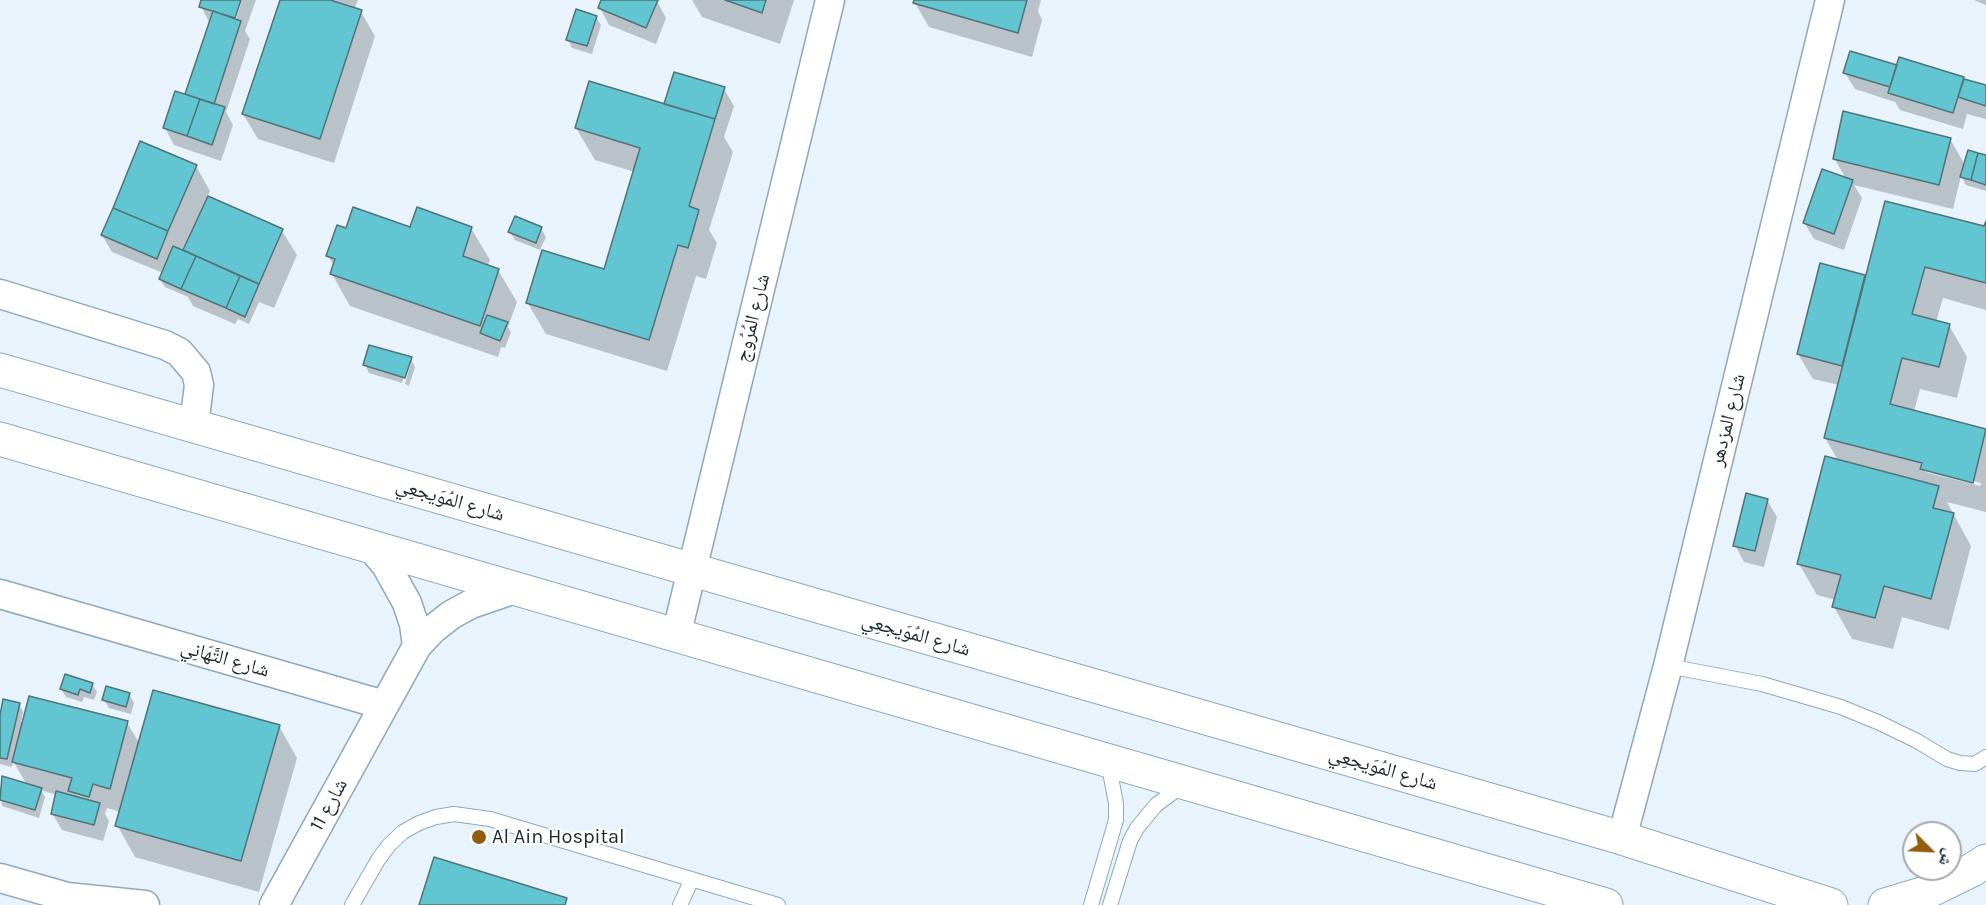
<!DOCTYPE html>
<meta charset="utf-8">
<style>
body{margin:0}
#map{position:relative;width:1986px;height:905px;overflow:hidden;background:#e8f3fb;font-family:Karla,"Noto Naskh Arabic",sans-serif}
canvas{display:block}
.north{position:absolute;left:1902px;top:821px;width:60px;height:60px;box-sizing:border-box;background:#fff;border:2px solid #a5a9ac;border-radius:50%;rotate:114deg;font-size:16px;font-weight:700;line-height:24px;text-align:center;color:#1d272f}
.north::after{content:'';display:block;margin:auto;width:21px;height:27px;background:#915d0f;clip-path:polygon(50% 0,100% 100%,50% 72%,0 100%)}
</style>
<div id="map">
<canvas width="1986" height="905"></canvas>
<div class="north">ش</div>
</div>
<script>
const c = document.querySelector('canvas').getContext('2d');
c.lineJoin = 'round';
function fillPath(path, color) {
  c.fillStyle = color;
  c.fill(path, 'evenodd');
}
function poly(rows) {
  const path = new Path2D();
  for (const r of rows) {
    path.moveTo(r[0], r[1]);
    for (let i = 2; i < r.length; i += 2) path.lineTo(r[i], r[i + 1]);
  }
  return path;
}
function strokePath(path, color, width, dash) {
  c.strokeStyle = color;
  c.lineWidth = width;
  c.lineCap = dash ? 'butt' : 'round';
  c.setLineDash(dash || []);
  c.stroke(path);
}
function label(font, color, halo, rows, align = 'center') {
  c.font = font + ' Karla,"Noto Naskh Arabic",sans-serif';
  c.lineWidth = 4.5;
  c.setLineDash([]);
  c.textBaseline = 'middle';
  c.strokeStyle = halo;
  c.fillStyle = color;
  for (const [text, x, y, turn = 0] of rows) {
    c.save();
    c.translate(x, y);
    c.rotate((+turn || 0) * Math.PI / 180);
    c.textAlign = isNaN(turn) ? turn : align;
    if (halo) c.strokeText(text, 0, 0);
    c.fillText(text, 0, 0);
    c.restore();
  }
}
fillPath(poly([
 [203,0,239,0,231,25,234,26,242,0,256,0,245,31,250,39,226,112,233,125,221,161,174,145,165,128,186,96,210,24,201,6],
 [281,0,358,0,354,10,361,12,375,36,334,163,258,139,243,114],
 [603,0,657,1,666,18,656,44,609,25,600,8],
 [692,0,794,0,780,44,702,17],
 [916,0,1041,0,1038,11,1042,20,1032,57,929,27,915,3],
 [1974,0,1986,0,1986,5],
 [596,17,601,25,592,54,572,48,568,40],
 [1898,67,1963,78,1965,81,1986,87,1986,119,1967,114,1963,129,1900,110,1895,102,1855,89,1845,73],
 [724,89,734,106,724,137,733,152,709,230,717,243,706,279,696,276,667,371,546,334,527,302,605,271,635,172,595,160,576,128],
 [1950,139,1965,165,1986,157,1986,191,1966,185,1961,176,1953,209,1854,185,1862,198,1844,250,1814,239,1804,222,1846,179,1834,158],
 [196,166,210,191,207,197,282,231,297,255,274,308,259,302,249,324,238,319,235,324,193,306,188,297,165,287,160,279,163,273,112,252,102,235],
 [1986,225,1986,310,1943,298,1936,322,1949,325,1967,357,1957,398,1920,389,1914,412,1986,430,1986,512,1947,502,1971,546,1949,630,1902,617,1893,649,1852,639,1834,607,1836,600,1817,595,1799,564,1839,462,1825,438,1839,385,1813,379,1798,354,1864,276,1866,280,1985,228],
 [1925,469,1981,483,1980,486,1925,472],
 [471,228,490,260,487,267,498,270,517,302,508,327,511,332,505,348,501,347,498,357,350,306,332,274,334,266,328,256,346,230],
 [541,229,546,237,540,250,515,240,510,232],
 [411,359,415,367,409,386,405,384,411,363,408,363,402,383,369,373,365,365],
 [1767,500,1777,517,1764,567,1744,562,1735,545],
 [92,684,97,692,94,700,84,697,82,702,66,697,61,689],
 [129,694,134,703,131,714,109,708,104,700],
 [19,704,23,712,21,722,24,722,127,723,140,744,279,726,297,758,259,892,135,857,117,825,121,812,107,808,105,814,109,821,103,841,62,830,52,813,57,795,41,790,45,797,39,818,2,806,0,788,3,778,27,785,13,761,12,767,0,764,0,722]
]), '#0003');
const building = poly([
 [201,0,241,0,235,18,199,7,201,0],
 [280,0,330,0,362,10,320,139,242,114,280,0],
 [601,0,658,0,646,28,598,8,601,0],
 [725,0,766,0,762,13,725,0],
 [914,0,1027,0,1018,33,913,3,914,0],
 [576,9,597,16,587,46,566,40,576,9],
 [213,11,241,21,214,104,185,94,213,11],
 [1850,51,1897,65,1890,87,1843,73,1850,51],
 [1899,57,1964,77,1953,113,1888,93,1899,57],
 [674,72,725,87,715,119,664,104,674,72],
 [1964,79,1986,85,1986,106,1958,97,1964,79],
 [589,81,715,119,689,206,699,210,688,248,678,245,649,340,526,303,542,250,604,269,640,148,575,128,589,81],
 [175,91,200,99,187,136,163,128,175,91],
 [200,99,225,107,212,145,187,136,200,99],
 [1843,111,1951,138,1939,185,1833,159,1843,111],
 [140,141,197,165,168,231,113,208,140,141],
 [1968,150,1978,153,1971,180,1960,177,1968,150],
 [1978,153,1986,155,1986,185,1971,180,1978,153],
 [1822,169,1853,180,1834,234,1803,223,1822,169],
 [208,196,283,229,259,284,183,250,208,196],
 [1885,201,1984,226,1986,221,1986,283,1925,267,1912,314,1950,324,1939,367,1902,358,1890,404,1986,429,1973,483,1920,469,1922,463,1824,438,1885,201],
 [353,207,410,227,417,207,472,227,463,256,499,269,480,326,330,274,335,259,326,256,337,225,346,228,353,207],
 [113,208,168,231,157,259,101,235,113,208],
 [515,216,542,227,536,243,508,232,515,216],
 [173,246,196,256,181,289,159,279,173,246],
 [196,256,240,276,226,308,181,289,196,256],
 [1820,263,1865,275,1842,366,1797,354,1820,263],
 [240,276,259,284,245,317,226,308,240,276],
 [487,315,508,322,500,341,480,333,487,315],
 [369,345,412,357,405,378,363,365,369,345],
 [1825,456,1939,486,1933,508,1954,513,1931,599,1884,586,1875,618,1832,607,1841,575,1797,564,1825,456],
 [1746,493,1768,499,1755,551,1733,546,1746,493],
 [65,674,93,683,90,693,80,689,78,695,60,689,65,674],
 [106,686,130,693,126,707,102,700,106,686],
 [153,690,280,725,241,861,115,826,153,690],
 [29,696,128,721,110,789,93,784,89,797,68,791,72,778,12,762,29,696],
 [3,699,20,703,7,759,0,758,0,715,3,699],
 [2,776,42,788,35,810,0,800,2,776],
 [56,791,100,803,94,825,51,814,56,791],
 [434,857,567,898,565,905,419,905,434,857]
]);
fillPath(building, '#62c6d2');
strokePath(building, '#517377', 1.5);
const service = poly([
 [1668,666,1762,684,1841,707,1880,723,1917,741,1947,759,1960,763,1975,764,1986,757],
 [352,905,378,860,389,845,403,832,419,823,436,817,454,814,490,819,778,905],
 [680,905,692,879],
 [1091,905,1116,820,1116,803,1108,762],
 [1110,905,1130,841,1137,828,1156,805,1183,785]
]);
const minor = poly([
 [0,294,165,345,179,352,196,372,199,385,194,425],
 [371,547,386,565,407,603,414,624,417,646],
 [0,594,384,705],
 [676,636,830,0],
 [1622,838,1668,666,1830,0],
 [0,878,67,897,145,905],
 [274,905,417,646,433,629,451,615,471,604,515,589]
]);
const tertiary = poly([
 [0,370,1622,838,1831,905],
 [0,439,1606,905]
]);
const primary = poly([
 [1885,905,1925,893,1972,870,1986,861]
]);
strokePath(service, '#8fa9bb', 16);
strokePath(minor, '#8fa9bb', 31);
strokePath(tertiary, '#8fa9bb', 35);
strokePath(primary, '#8fa9bb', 35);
strokePath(service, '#fff', 14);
strokePath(minor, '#fff', 28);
strokePath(tertiary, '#fff', 33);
strokePath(primary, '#fff', 33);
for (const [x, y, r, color] of [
 [479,837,8,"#915d0f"]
]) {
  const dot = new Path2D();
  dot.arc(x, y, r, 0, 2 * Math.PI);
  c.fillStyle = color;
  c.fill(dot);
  strokePath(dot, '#fff', 2);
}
label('20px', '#1d272f', '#fff', [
 ["شارع المُرُوج",753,318,-76],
 ["شارع المزدهر",1728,420,-76],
 ["شارع المُوَيجعِي",450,500,16],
 ["شارع المُوَيجعِي",916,635,16],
 ["شارع التَّهَانِي",225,659,16],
 ["شارع المُوَيجعِي",1383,769,16],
 ["شارع 11",329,805,-61]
]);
label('20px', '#1d272f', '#fff', [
 ["Al Ain Hospital",492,837]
], 'left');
</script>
